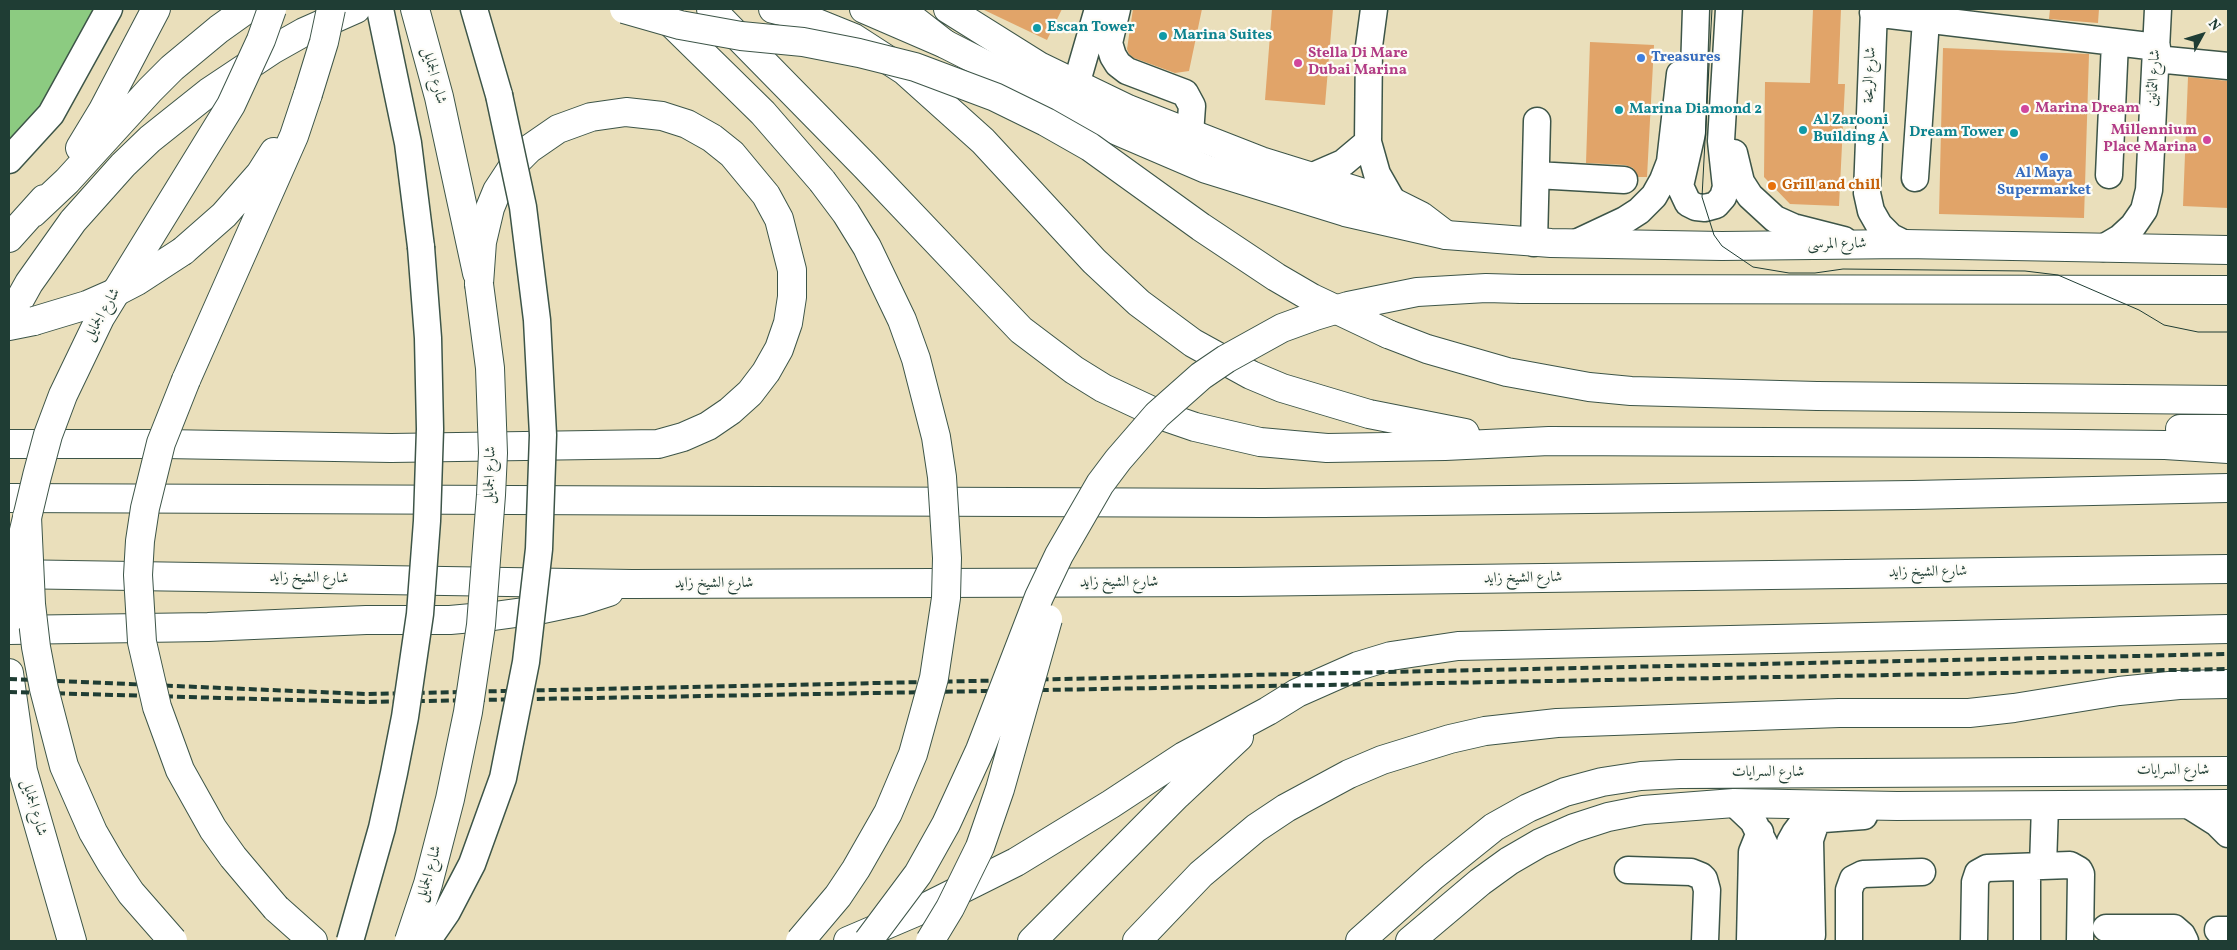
<!DOCTYPE html>
<meta charset="utf-8">
<style>
body{margin:0}
#map{position:relative;width:2237px;height:950px;overflow:hidden;background:#eadfbb;font-family:Vollkorn,serif}
canvas{display:block}
.frame{position:absolute;inset:0;border:10px solid #1f3d34;pointer-events:none}
.north{position:absolute;left:2177px;top:10px;width:50px;height:50px;-webkit-text-stroke:4px #fdfcf7;paint-order:stroke;rotate:51deg;font-size:14px;font-weight:700;line-height:20px;text-align:center;color:#1f3d34}
.north::after{content:'';display:block;margin:auto;width:18px;height:22px;background:#1f3d34;clip-path:polygon(50% 0,100% 100%,50% 72%,0 100%)}
</style>
<div id="map">
<canvas width="2237" height="950"></canvas>
<div class="frame"></div>
<div class="north">N</div>
</div>
<script>
const c = document.querySelector('canvas').getContext('2d');
c.lineJoin = 'round';
function fillPath(path, color) {
  c.fillStyle = color;
  c.fill(path, 'evenodd');
}
function poly(rows) {
  const path = new Path2D();
  for (const r of rows) {
    path.moveTo(r[0], r[1]);
    for (let i = 2; i < r.length; i += 2) path.lineTo(r[i], r[i + 1]);
  }
  return path;
}
function strokePath(path, color, width, dash) {
  c.strokeStyle = color;
  c.lineWidth = width;
  c.lineCap = dash ? 'butt' : 'round';
  c.setLineDash(dash || []);
  c.stroke(path);
}
function label(font, color, halo, rows, align = 'center') {
  c.font = font + ' Vollkorn,Amiri,serif';
  c.lineWidth = 4.5;
  c.setLineDash([]);
  c.textBaseline = 'middle';
  c.strokeStyle = halo;
  c.fillStyle = color;
  for (const [text, x, y, turn = 0] of rows) {
    c.save();
    c.translate(x, y);
    c.rotate((+turn || 0) * Math.PI / 180);
    c.textAlign = isNaN(turn) ? turn : align;
    if (halo) c.strokeText(text, 0, 0);
    c.fillText(text, 0, 0);
    c.restore();
  }
}
fillPath(poly([
 [9,9,113,9,9,167]
]), '#8ccb81');
fillPath(poly([
 [982,9,1062,9,1047,40],
 [1133,9,1202,9,1189,71,1175,73,1134,58,1129,54,1127,49],
 [1272,9,1333,9,1325,105,1265,100],
 [1813,9,1841,9,1838,84,1845,84,1839,206,1790,204,1764,177,1765,82,1810,83],
 [2050,9,2099,9,2098,23,2049,19],
 [1590,42,1654,45,1647,177,1638,177,1633,168,1625,165,1586,163],
 [1943,48,2089,54,2084,218,1939,214],
 [2188,77,2228,81,2228,208,2183,206]
]), '#e1a469');
const minor = poly([
 [380,9,408,143,421,247],
 [474,9,499,95],
 [1117,9,1109,43,1113,56,1118,64,1127,71,1185,93,1192,106,1190,134],
 [1374,9,1369,46,1368,142,1377,174,1393,202],
 [1696,9,1692,133,1680,186,1688,203,1696,207,1705,208,1716,205,1723,197,1726,187,1721,141,1729,9],
 [1874,9,1867,193,1871,211,1879,225,1891,237,1905,244],
 [1873,13,2157,47],
 [2156,59,2228,66],
 [1076,85,1098,9],
 [1734,153,1741,182,1750,196,1775,219,1793,227,1844,240],
 [9,160,51,114,109,9],
 [1536,175,1624,180],
 [2109,175,2115,42],
 [1313,176,1343,163,1368,142],
 [1915,178,1926,20],
 [1534,243,1537,121],
 [1576,243,1625,220,1639,211,1654,196,1663,180,1670,162,1680,74],
 [2103,248,2120,238,2133,226,2144,210,2149,190,2158,9],
 [1734,803,1753,821,1768,851,1770,861,1771,941],
 [2187,804,2217,823,2228,834],
 [2043,866,2045,806],
 [1628,870,1691,872,1701,876,1704,879,1707,890,1705,941],
 [2106,928,2174,928,2182,935,2185,941],
 [2218,930,2228,930],
 [1812,935,1810,840,1815,825,1820,819],
 [1750,941,1752,852,1760,832],
 [1790,941,1789,852,1790,842,1795,833,1801,825,1810,820,1864,816],
 [1849,941,1849,890,1853,879,1863,874,1922,872],
 [1974,941,1975,882,1978,873,1987,868,2070,865,2079,870,2081,874,2080,941],
 [2027,941,2027,867]
]);
const major = poly([
 [415,9,439,97,477,273],
 [864,9,945,44,1108,127,1206,169,1345,212,1446,235,1551,243,1722,246,1905,244,2228,250],
 [662,14,763,113,822,181],
 [1521,289,2228,290],
 [9,319,29,283,73,221,123,165,150,139,209,92,272,50,304,32,356,9],
 [9,673,23,771,72,941],
 [1360,941,1433,876,1494,827,1528,808,1565,792,1602,782,1641,776,1680,774,2228,771],
 [1410,941,1480,882,1509,861,1540,843,1574,828,1608,817,1643,810,1734,803,1897,806,2228,804]
]);
const highway = poly([
 [711,9,865,166,1021,330,1074,370,1103,388,1163,416,1195,427,1260,442,1327,448,1445,446,1549,441,1987,443,2165,445,2228,449],
 [773,9,797,15,854,38,905,71,983,141,1094,261,1139,303,1193,343,1251,375,1282,388,1369,414,1465,433],
 [900,9,945,44],
 [948,9,1039,66,1128,109,1261,161,1393,202,1421,216,1446,235],
 [80,148,103,110,156,9],
 [33,213,67,181,150,90,172,68,219,29,247,9],
 [9,238,44,199],
 [183,251,224,215,260,174,274,152],
 [9,326,34,321],
 [1388,334,1427,349,1507,372,1589,387,1631,391,1817,396,2228,400],
 [186,380,294,136,308,94],
 [2180,429,2228,429],
 [9,444,165,444,391,448,658,444,683,437,708,426,730,411,750,393,766,372,779,349,788,323,792,297,792,270,779,219,766,195,732,154,712,138,687,124,662,116,626,112,591,117,558,129,529,149,516,162,497,191,490,208,482,242,479,284],
 [9,498,1264,503,1913,495,2228,488],
 [9,574,632,584,1238,582,2228,569],
 [9,630,208,627,366,620,450,620,494,616,538,610,581,601,609,592],
 [276,908,313,941],
 [848,941,916,912,1016,862,1111,804,1184,756,1268,711,1297,693,1358,666,1391,656,1458,646,2228,629],
 [1032,941,1177,795,1239,737],
 [1137,941,1201,874,1256,828,1286,808,1349,774,1382,760,1450,739,1485,731,1557,723,1839,713,1969,713,2014,708,2119,691,2179,685,2228,684]
]);
strokePath(minor, '#3d5548', 29);
strokePath(major, '#3d5548', 30);
strokePath(highway, '#3d5548', 30);
strokePath(minor, '#fff', 26);
strokePath(major, '#fff', 28);
strokePath(highway, '#fff', 28);
strokePath(poly([
 [1712,9,1702,197,1714,235,1722,246,1753,267,1789,273,1815,273,1843,269,2025,271,2058,275,2139,310,2164,325,2198,332,2228,332]
]), '#1f3d34', 1);
strokePath(poly([
 [9,679,366,694,2228,654],
 [9,692,366,702,2228,669]
]), '#1f3d34', 4, [8, 4]);
const minorBridge = poly([
 [350,941,382,828,394,773,405,717,420,614,427,521,430,429,428,338,421,247],
 [427,941,447,912,472,864,503,778,526,662,539,549,543,435,537,320,523,207,499,95]
]);
const majorBridge = poly([
 [9,619,15,568,37,476,48,435,63,395,100,318,231,105,261,40,272,9],
 [409,941,428,884,450,799,468,712,481,625,491,495,493,453,490,368,479,284],
 [800,941,838,896,856,869,888,813,913,754,934,678,946,598,947,558,942,477,936,437,916,359,902,320,867,247,846,213,822,181],
 [868,941,918,874,946,824,980,750,1039,597,1059,555,1100,484,1118,460,1157,415,1201,376,1226,359,1282,328,1315,316,1348,306,1417,292,1486,288,1521,289],
 [930,941,950,908,980,847,1000,789,1048,619]
]);
const highwayBridge = poly([
 [624,9,680,25,741,36,803,42,859,53,915,67,995,97,1046,122,1090,147,1201,227,1276,277,1312,298,1388,334],
 [308,94,324,42,331,9],
 [34,321,87,305,112,294,137,281,183,251],
 [186,380,161,443,145,508,140,541,138,575,142,642,157,707,180,770,213,829,233,857,276,908],
 [27,517,31,604,36,647,44,689,64,766,93,832,111,863,131,893,173,941]
]);
strokePath(minorBridge, '#3d5548', 29, []);
strokePath(majorBridge, '#3d5548', 30, []);
strokePath(highwayBridge, '#3d5548', 30, []);
strokePath(minorBridge, '#fff', 26);
strokePath(majorBridge, '#fff', 28);
strokePath(highwayBridge, '#fff', 28);
for (const [x, y, r, color] of [
 [1037,28,5,"#0f9aa8"],
 [1163,36,5,"#0f9aa8"],
 [1641,58,5,"#3f7fe0"],
 [1298,63,5,"#d1479c"],
 [2025,109,5,"#d1479c"],
 [1619,110,5,"#0f9aa8"],
 [1803,130,5,"#0f9aa8"],
 [2014,133,5,"#0f9aa8"],
 [2207,140,5,"#d1479c"],
 [2044,157,5,"#3f7fe0"],
 [1772,186,5,"#e8710a"]
]) {
  const dot = new Path2D();
  dot.arc(x, y, r, 0, 2 * Math.PI);
  c.fillStyle = color;
  c.fill(dot);
  strokePath(dot, '#fdfcf7', 2);
}
label('bold 15px', '#0d838f', '#fdfcf7', [
 ["Escan Tower",1047,28],
 ["Marina Suites",1173,36],
 ["Marina Diamond 2",1629,110],
 ["Al Zarooni",1813,121],
 ["Building A",1813,138],
 ["Dream Tower",2004,133,"right"]
], 'left');
label('bold 15px', '#b23c85', '#fdfcf7', [
 ["Stella Di Mare",1308,54],
 ["Dubai Marina",1308,71],
 ["Marina Dream",2035,109],
 ["Millennium",2197,131,"right"],
 ["Place Marina",2197,148,"right"]
], 'left');
label('bold 15px', '#366cbe', '#fdfcf7', [
 ["Treasures",1651,58],
 ["Al Maya",2044,174,"center"],
 ["Supermarket",2044,191,"center"]
], 'left');
label('15px', '#1f3d34', '#fdfcf7', [
 ["شارع الريحة",1871,75,-88],
 ["شارع الجمايل",433,76,75],
 ["شارع الثمانين",2155,78,-87],
 ["شارع المرسى",1837,245,-1],
 ["شارع الجمايل",103,315,-60],
 ["شارع الجمايل",491,475,-88],
 ["شارع الشيخ زايد",1928,573,-1],
 ["شارع الشيخ زايد",309,579,1],
 ["شارع الشيخ زايد",1523,579,-1],
 ["شارع الشيخ زايد",1119,583],
 ["شارع الشيخ زايد",714,584],
 ["شارع السرايات",2173,771],
 ["شارع السرايات",1768,773],
 ["شارع الجمايل",33,808,74],
 ["شارع الجمايل",430,874,-74]
]);
label('bold 15px', '#c56008', '#fdfcf7', [
 ["Grill and chill",1782,186]
], 'left');
</script>
